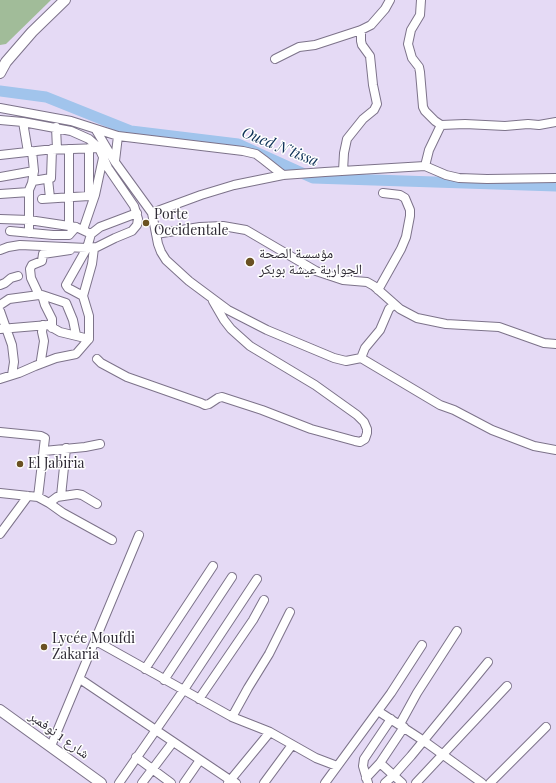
<!DOCTYPE html>
<meta charset="utf-8">
<style>
body{margin:0}
canvas{display:block;background:#e5daf5}
</style>
<canvas width="556" height="783"></canvas>
<script>
const c = document.querySelector('canvas').getContext('2d');
c.lineJoin = 'round';
function fillPath(path, color) {
  c.fillStyle = color;
  c.fill(path, 'evenodd');
}
function poly(rows) {
  const path = new Path2D();
  for (const r of rows) {
    path.moveTo(r[0], r[1]);
    for (let i = 2; i < r.length; i += 2) path.lineTo(r[i], r[i + 1]);
  }
  return path;
}
function strokePath(path, color, width, dash) {
  c.strokeStyle = color;
  c.lineWidth = width;
  c.lineCap = dash ? 'butt' : 'round';
  c.setLineDash(dash || []);
  c.stroke(path);
}
function label(font, color, halo, rows, align = 'center') {
  c.font = font + ' "Playfair Display","Noto Naskh Arabic",serif';
  c.lineWidth = 3;
  c.setLineDash([]);
  c.textBaseline = 'middle';
  c.strokeStyle = halo;
  c.fillStyle = color;
  for (const [text, x, y, turn = 0] of rows) {
    c.save();
    c.translate(x, y);
    c.rotate((+turn || 0) * Math.PI / 180);
    c.textAlign = isNaN(turn) ? turn : align;
    if (halo) c.strokeText(text, 0, 0);
    c.fillText(text, 0, 0);
    c.restore();
  }
}
fillPath(poly([
 [0,0,51,0,6,44,0,45]
]), '#a1bc99');
strokePath(poly([
 [0,91,46,97,131,131,238,144,313,178,556,186]
]), '#a1c4ec', 11);
const minor = poly([
 [421,0,420,15,411,30,408,44,412,58,419,67,420,72,423,107,425,111,435,121,441,125,465,124,505,126,528,124,539,125,556,122],
 [275,59,299,47,315,45,361,30,371,25,385,9,390,0],
 [0,108,71,121,118,136,243,151,256,154,264,160,283,175],
 [0,120,23,122,71,131,89,139,99,148,108,168,134,206,138,219,137,225,132,231,115,238,97,247,87,248,91,234],
 [23,122,28,152],
 [56,127,57,149],
 [96,130,115,162,152,213,158,244,161,252,166,260,189,281,228,310,267,330,334,358,346,361,361,358,440,405,454,410,492,430,534,446,556,450],
 [0,155,45,150,99,148],
 [115,161,118,136],
 [425,166,429,150,441,125],
 [343,171,344,153,347,139,363,119,374,110,377,104,373,85,370,56,362,45,361,41,361,30],
 [0,177,34,171],
 [48,179,50,198],
 [33,181,51,178,52,149],
 [0,194,29,192],
 [42,199,89,196,89,148],
 [152,213,201,195,234,185,283,175,325,172,425,166,446,175,459,178,487,179,556,178],
 [0,219,29,220,69,226,76,227,91,234,100,227,137,213],
 [69,226,69,149],
 [83,230,95,195,103,158],
 [10,231,53,235,69,235,76,227],
 [29,233,29,190,32,183,34,171,32,151],
 [156,234,200,227,223,226,246,230,316,271,343,280,367,282,374,286,400,309,417,318,446,324,499,327,544,343,556,344],
 [0,250,8,247,20,245,87,248,66,285,68,288,83,296],
 [0,285,5,283,11,278,18,276],
 [378,290,401,249,406,237,410,216,410,210,405,198,400,195,383,193],
 [42,295,66,303,73,320,76,335],
 [0,305,9,299,39,295],
 [0,311,12,345,14,362,12,375],
 [52,328,52,319,45,305,42,295,39,295,31,278,30,269,32,265,42,261,43,254,70,250],
 [0,329,48,325,60,332,89,339],
 [361,358,365,348,380,330,389,309,394,304],
 [97,359,101,363,127,377,201,403,205,405,209,404,218,398,222,397,262,410,311,429,355,441,360,442,365,439,367,433,367,429,364,422,357,415,315,385,250,346,231,329,224,320,213,301],
 [42,363,41,360,44,341,42,332,43,325],
 [0,379,19,373,35,366,56,358,76,354,89,339,89,316,83,296,92,264,94,248],
 [0,432,41,436,45,438,38,497],
 [44,451,85,447,100,444],
 [0,493,38,497,49,503,63,513,112,540],
 [61,496,66,448],
 [49,503,57,497,77,494,82,495,97,504],
 [0,534,28,496],
 [96,641,232,717,270,732,316,758,337,766],
 [145,669,213,566],
 [80,679,230,780,236,783],
 [164,680,232,577],
 [199,699,253,620,264,600],
 [378,711,424,741,482,783],
 [232,717,248,688,269,654,290,612],
 [400,724,417,693,457,631],
 [51,746,139,535],
 [136,757,171,783],
 [366,778,380,763],
 [119,783,183,691,257,579],
 [142,783,173,742],
 [184,783,200,760],
 [228,783,270,732],
 [264,783,292,745],
 [325,783,391,693,422,645],
 [368,783,363,766,364,759,391,719],
 [385,783,394,775,411,756,488,662],
 [402,783,380,763,404,727],
 [416,783,507,686],
 [490,783,546,727]
]);
const major = poly([
 [0,73,6,62,32,32,65,0],
 [0,710,101,783]
]);
strokePath(minor, '#7d738a', 10);
strokePath(major, '#7d738a', 12);
strokePath(minor, '#fff', 8);
strokePath(major, '#fff', 10);
for (const [x, y, r, color] of [
 [146,223,4,"#6a5122"],
 [250,262,5,"#6a5122"],
 [20,464,4,"#6a5122"],
 [44,647,4,"#6a5122"]
]) {
  const dot = new Path2D();
  dot.arc(x, y, r, 0, 2 * Math.PI);
  c.fillStyle = color;
  c.fill(dot);
  strokePath(dot, '#fff', 1.5);
}
label('14px', '#2f2b35', '#fff', [
 ["Porte",154,215],
 ["Occidentale",154,231],
 ["مؤسسة الصحة",259,254],
 ["الجوارية عيشة بوبكر",259,270],
 ["El Jabiria",28,464],
 ["Lycée Moufdi",52,639],
 ["Zakaria",52,655]
], 'left');
label('14px', '#2f2b35', '#fff', [
 ["شارع 1 نوفمبر",59,735,36]
]);
label('italic 15px', '#0c3056', '#fff', [
 ["Oued N'tissa",280,147,22]
]);
</script>
